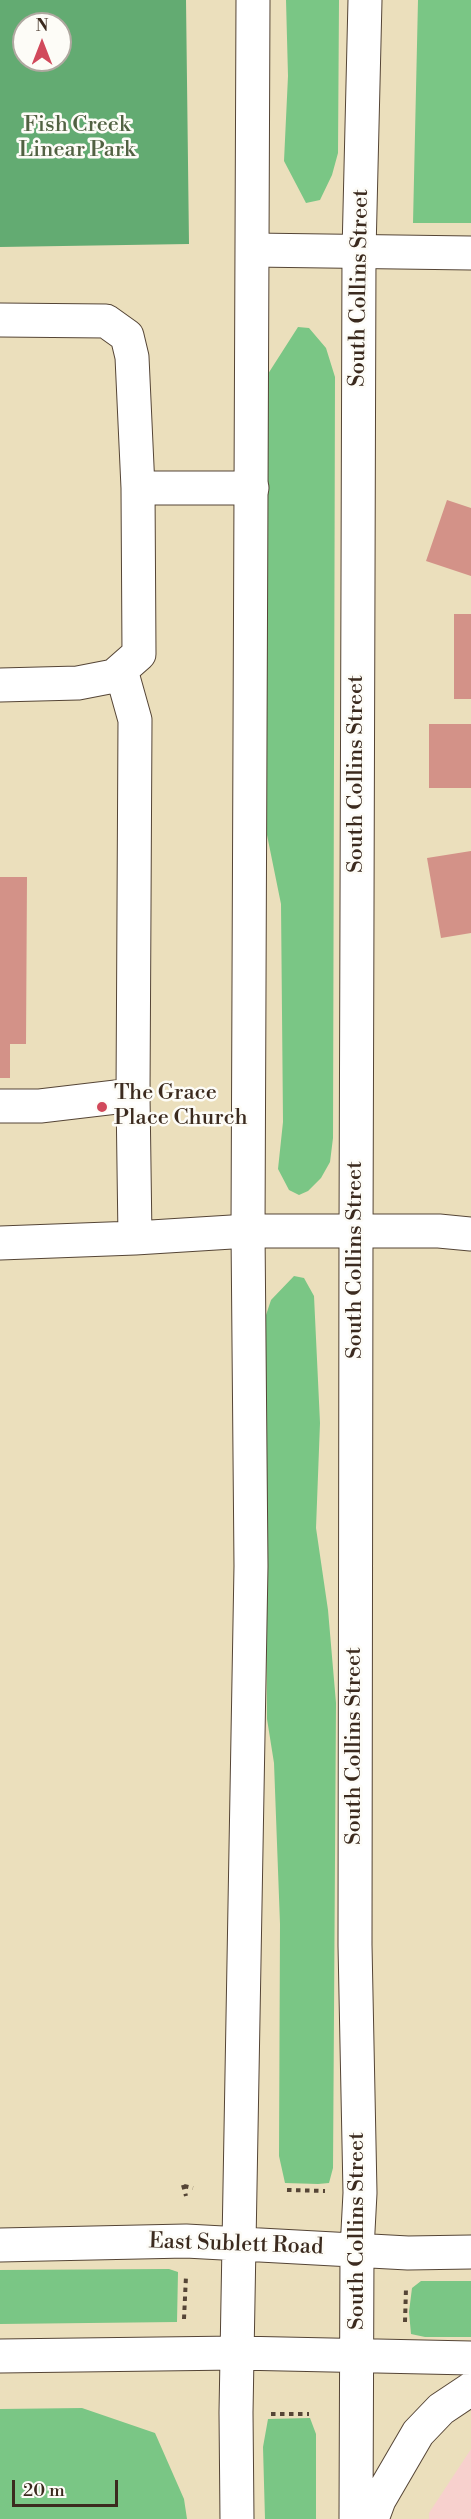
<!DOCTYPE html>
<style>
body{margin:0}
#map{position:relative;width:471px;height:2519px;overflow:hidden;background:#ebdfbc;font-family:"Libre Bodoni",serif}
canvas{display:block}
.north{position:absolute;left:12px;top:12px;width:60px;height:60px;box-sizing:border-box;background:#fdfcf7;border:2px solid #afa8a0;border-radius:50%;rotate:0deg;font-size:16px;font-weight:700;line-height:24px;text-align:center;color:#3b2a1e}
.north::after{content:'';display:block;margin:auto;width:21px;height:27px;background:#d1495b;clip-path:polygon(50% 0,100% 100%,50% 72%,0 100%)}
.scale{position:absolute;left:12px;top:2480px;width:106px;height:27px;box-sizing:border-box;border:3px solid #3b2a1e;border-top:0;padding-left:8px;font-size:18px;line-height:21px;white-space:nowrap;color:#3b2a1e;-webkit-text-stroke:4px #fdfcf7;paint-order:stroke}
</style>
<div id="map">
<canvas width="471" height="2519"></canvas>
<div class="north">N</div>
<div class="scale">20 m</div>
</div>
<script>
const c = document.querySelector('canvas').getContext('2d');
c.lineJoin = 'round';
function fillPath(path, color) {
  c.fillStyle = color;
  c.fill(path, 'evenodd');
}
function poly(rows) {
  const path = new Path2D();
  for (const r of rows) {
    path.moveTo(r[0], r[1]);
    for (let i = 2; i < r.length; i += 2) path.lineTo(r[i], r[i + 1]);
  }
  return path;
}
function strokePath(path, color, width, dash) {
  c.strokeStyle = color;
  c.lineWidth = width;
  c.lineCap = dash ? 'butt' : 'round';
  c.setLineDash(dash || []);
  c.stroke(path);
}
function label(font, color, halo, rows, align = 'center') {
  c.font = font + ' "Libre Bodoni",serif';
  c.lineWidth = 5;
  c.setLineDash([]);
  c.textBaseline = 'middle';
  c.strokeStyle = halo;
  c.fillStyle = color;
  for (const [text, x, y, turn = 0] of rows) {
    c.save();
    c.translate(x, y);
    c.rotate((+turn || 0) * Math.PI / 180);
    c.textAlign = isNaN(turn) ? turn : align;
    if (halo) c.strokeText(text, 0, 0);
    c.fillText(text, 0, 0);
    c.restore();
  }
}
fillPath(poly([
 [471,2449,471,2519,429,2519,429,2513]
]), '#f7d0cd');
fillPath(poly([
 [286,0,339,0,338,153,332,175,320,200,306,203,284,161,288,76],
 [418,0,471,0,471,223,413,223],
 [298,327,309,328,326,348,335,377,333,1138,330,1162,321,1178,308,1191,299,1195,289,1190,278,1169,283,1122,281,904,267,835,265,744,266,377],
 [294,1276,304,1278,314,1296,320,1423,316,1528,328,1610,336,1703,333,2168,329,2183,318,2184,285,2183,279,2156,280,1924,274,1763,267,1719,264,1321,271,1300],
 [169,2269,178,2272,177,2322,0,2324,0,2270],
 [421,2281,471,2281,471,2337,425,2337,411,2334,409,2312,412,2288],
 [82,2408,155,2433,184,2499,187,2519,0,2519,0,2409],
 [310,2418,316,2434,316,2519,265,2519,263,2447,268,2419]
]), '#7ac685');
fillPath(poly([
 [0,0,186,0,189,244,0,247],
 [24,24,60,24,60,60,24,60]
]), '#63ab72');
fillPath(poly([
 [447,500,471,508,471,576,426,561],
 [454,614,471,614,471,699,454,699],
 [429,724,471,724,471,788,429,788],
 [471,851,471,933,441,938,427,858],
 [0,877,27,877,26,1044,10,1044,10,1078,0,1078]
]), '#d39288');
const minor = poly([
 [253,250,471,253],
 [0,320,106,321,127,336,132,357,138,488,139,654,114,676,78,683,0,685],
 [138,488,252,488],
 [121,670,135,720,133,1095,135,1238,248,1231,439,1231,471,1234],
 [0,1106,40,1106,133,1095],
 [0,1243,135,1238]
]);
const major = poly([
 [0,2245,186,2241,408,2253,471,2252],
 [0,2356,237,2353,471,2358],
 [237,2519,236,2412,251,1566,248,1231,253,0],
 [356,2519,357,2250,360,2193,355,1945,356,1231,359,252,365,0],
 [372,2519,379,2500,418,2433,441,2409,471,2389]
]);
strokePath(minor, '#554536', 35);
strokePath(major, '#554536', 35);
strokePath(poly([
 [183,2185,186,2196],
 [184,2186,193,2188],
 [287,2190,325,2191],
 [184,2319,186,2276],
 [405,2322,406,2288],
 [271,2414,309,2414]
]), '#554536', 4, [4.5, 4.5]);
strokePath(minor, '#fff', 33);
strokePath(major, '#fff', 33);
for (const [x, y, r, color] of [
 [102,1107,6,"#d1495b"]
]) {
  const dot = new Path2D();
  dot.arc(x, y, r, 0, 2 * Math.PI);
  c.fillStyle = color;
  c.fill(dot);
  strokePath(dot, '#fdfcf7', 2);
}
label('22px', '#516142', '#fdfcf7', [
 ["Fish Creek",77,126],
 ["Linear Park",77,151]
]);
label('22px', '#3b2a1e', '#fdfcf7', [
 ["South Collins Street",360,288,-89],
 ["South Collins Street",357,774,-90],
 ["South Collins Street",356,1260,-90],
 ["South Collins Street",355,1746,-90],
 ["South Collins Street",358,2231,-90],
 ["East Sublett Road",236,2245,2]
]);
label('22px', '#3b2a1e', '#fdfcf7', [
 ["The Grace",114,1094],
 ["Place Church",114,1119]
], 'left');
</script>
